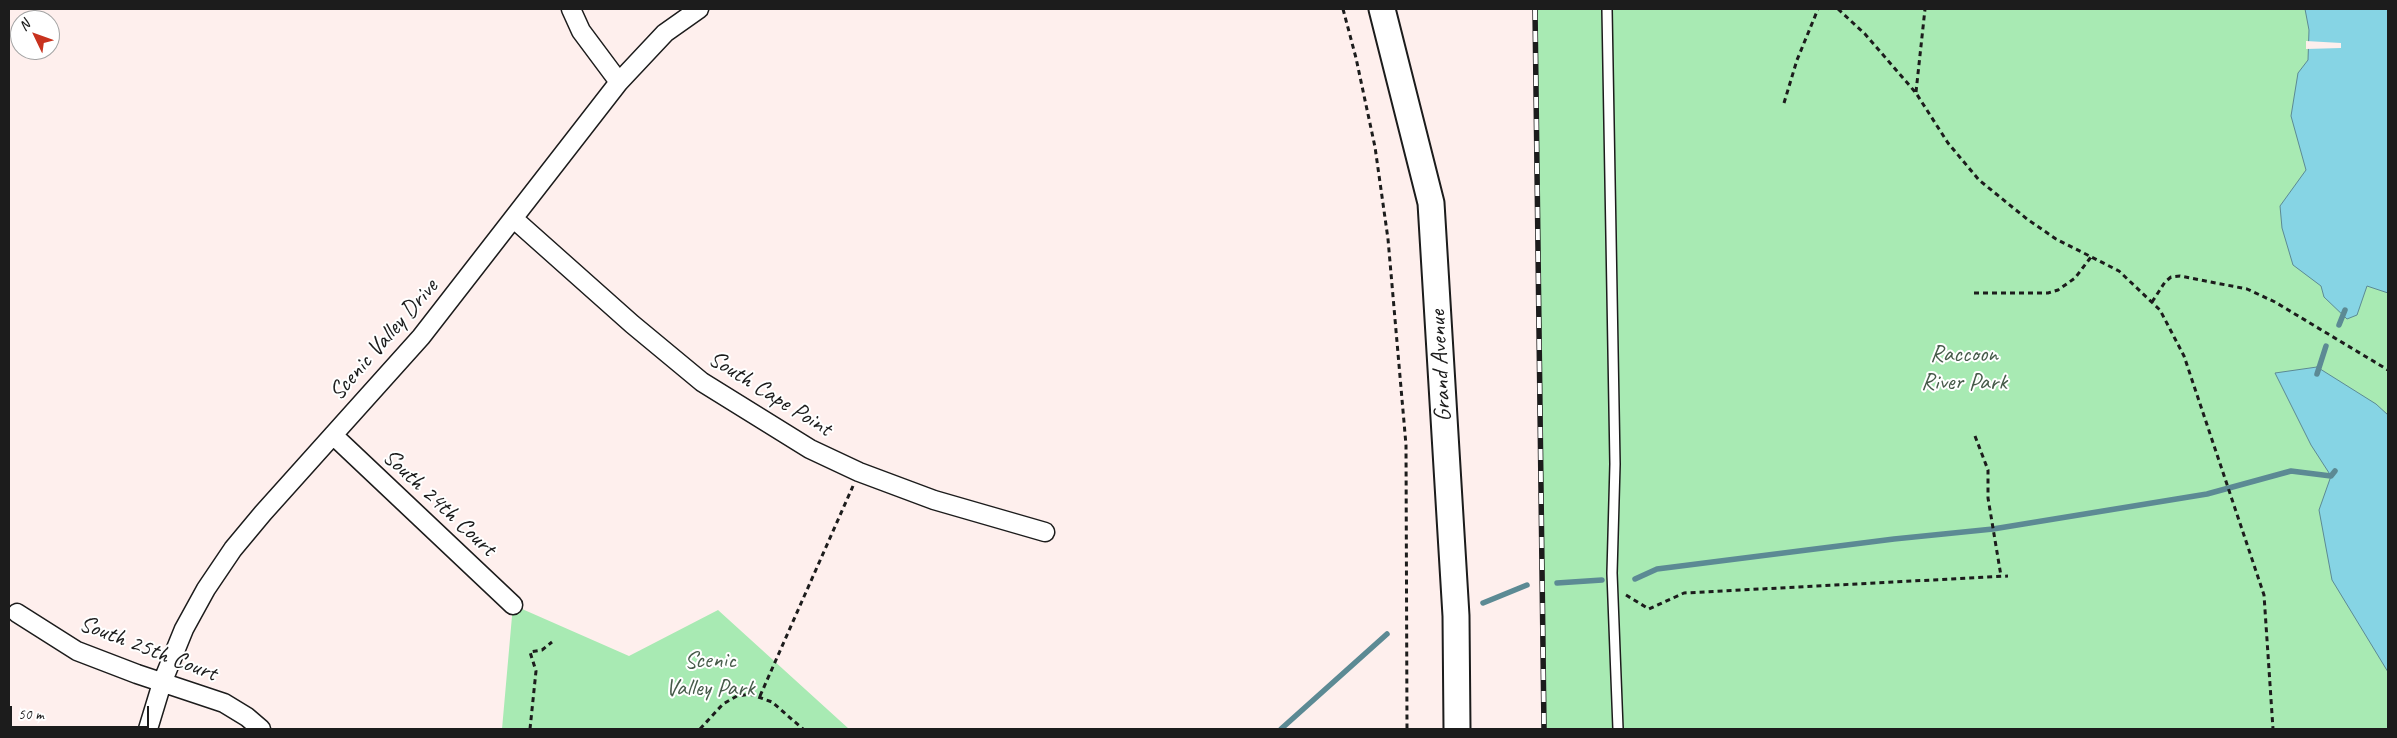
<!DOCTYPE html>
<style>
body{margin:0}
#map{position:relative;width:2397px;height:738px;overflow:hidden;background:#feefed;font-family:Caveat,sans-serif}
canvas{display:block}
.frame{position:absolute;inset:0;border:10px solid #1c1c1c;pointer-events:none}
.north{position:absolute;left:10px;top:10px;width:50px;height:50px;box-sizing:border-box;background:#fff;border:1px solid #a4a4a4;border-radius:50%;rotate:312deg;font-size:14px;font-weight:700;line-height:20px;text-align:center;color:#1c1c1c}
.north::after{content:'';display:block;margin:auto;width:18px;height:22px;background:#c8321e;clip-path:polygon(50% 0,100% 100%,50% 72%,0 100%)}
.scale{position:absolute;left:10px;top:706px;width:139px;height:22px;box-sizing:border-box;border:2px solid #1c1c1c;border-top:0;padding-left:6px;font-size:15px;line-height:18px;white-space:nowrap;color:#1c1c1c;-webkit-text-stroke:4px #fff;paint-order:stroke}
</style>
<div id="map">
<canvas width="2397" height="738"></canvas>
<div class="frame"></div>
<div class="north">N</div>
<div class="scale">50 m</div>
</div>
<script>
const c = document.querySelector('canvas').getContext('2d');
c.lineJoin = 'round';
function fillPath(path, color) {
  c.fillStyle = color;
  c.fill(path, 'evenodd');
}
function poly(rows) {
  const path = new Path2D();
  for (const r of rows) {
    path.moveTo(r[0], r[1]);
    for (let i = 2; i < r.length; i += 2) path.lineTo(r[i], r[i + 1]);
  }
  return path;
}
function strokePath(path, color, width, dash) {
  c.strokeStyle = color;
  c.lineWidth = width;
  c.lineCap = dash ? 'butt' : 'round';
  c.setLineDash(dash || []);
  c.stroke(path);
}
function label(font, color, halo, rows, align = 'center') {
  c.font = font + ' Caveat,sans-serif';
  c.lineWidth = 4;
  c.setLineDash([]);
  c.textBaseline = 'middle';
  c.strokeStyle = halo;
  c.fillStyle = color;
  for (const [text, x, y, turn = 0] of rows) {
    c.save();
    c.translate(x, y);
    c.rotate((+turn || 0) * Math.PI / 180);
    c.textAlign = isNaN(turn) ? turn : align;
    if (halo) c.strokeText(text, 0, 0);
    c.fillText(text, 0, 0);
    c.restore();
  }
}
fillPath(poly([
 [1535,9,2388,9,2388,729,1544,729],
 [513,605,629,656,718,610,849,729,502,729]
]), '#a8eab3');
const water = poly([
 [2305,9,2388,9,2388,293,2367,286,2357,315,2347,319,2324,297,2321,286,2293,265,2282,228,2280,206,2306,170,2291,116,2298,73,2308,60,2309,30,2305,9],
 [2317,367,2376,404,2388,415,2388,672,2332,580,2319,510,2331,476,2311,445,2275,373,2317,367]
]);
fillPath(water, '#86d4e4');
strokePath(water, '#5c8a94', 1);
fillPath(poly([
 [2306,41,2341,43,2341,48,2306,49]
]), '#feefed');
strokePath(poly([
 [2339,325,2345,310],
 [2317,374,2326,346],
 [1635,579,1657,569,1894,539,1993,529,2207,494,2291,471,2331,476,2335,471],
 [1557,583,1602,580],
 [1483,603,1527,585],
 [1281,729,1387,634]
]), '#5c8a94', 5.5);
const service = poly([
 [1607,9,1615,464,1612,573,1618,729]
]);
const minor = poly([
 [571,9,581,31,619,82],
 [514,219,632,324,702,382,810,449,859,472,934,500,1045,532],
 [333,435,513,605],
 [17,613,77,651,137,674,224,703,247,717,261,729],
 [148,729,162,683,184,629,206,589,233,549,263,513,421,337,619,82,665,33,699,9]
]);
const secondary = poly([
 [1382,9,1431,203,1456,616,1457,729]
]);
strokePath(service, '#1c1c1c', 12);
strokePath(minor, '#1c1c1c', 21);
strokePath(secondary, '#1c1c1c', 29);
strokePath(poly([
 [1343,9,1356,58,1375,147,1388,239,1406,445,1407,729],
 [1838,9,1865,34,1916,93,1948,143,1979,180,2027,219,2056,239,2119,271,2160,310,2184,356,2264,595,2273,729],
 [1916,92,1925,9],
 [1784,103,1797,60,1818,9],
 [1974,293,2048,293,2058,290,2075,278,2091,257],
 [2152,302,2165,282,2171,277,2180,276,2247,289,2275,302,2388,370],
 [1975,436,1988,470,1988,498,2001,576],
 [1626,595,1649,609,1684,593,2008,576],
 [760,696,853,486],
 [530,729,536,671,530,652,542,650,552,642],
 [700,729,723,704,737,696,750,694,772,702,803,729]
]), '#1c1c1c', 3, [5, 4]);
strokePath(service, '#fff', 9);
strokePath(minor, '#fff', 18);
strokePath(secondary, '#fff', 25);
const rail = poly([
 [1535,9,1544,729]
]);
strokePath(rail, '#1c1c1c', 5.5);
strokePath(rail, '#fff', 4, [11]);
label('24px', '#1c1c1c', '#fff', [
 ["Scenic Valley Drive",384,340,-49],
 ["Grand Avenue",1441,366,-93],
 ["South Cape Point",770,394,32],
 ["South 24th Court",439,503,43],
 ["South 25th Court",148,649,21]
]);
label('24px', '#465a49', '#fff', [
 ["Raccoon",1964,355],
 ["River Park",1964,383],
 ["Scenic",710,661],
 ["Valley Park",710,689]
]);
</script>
